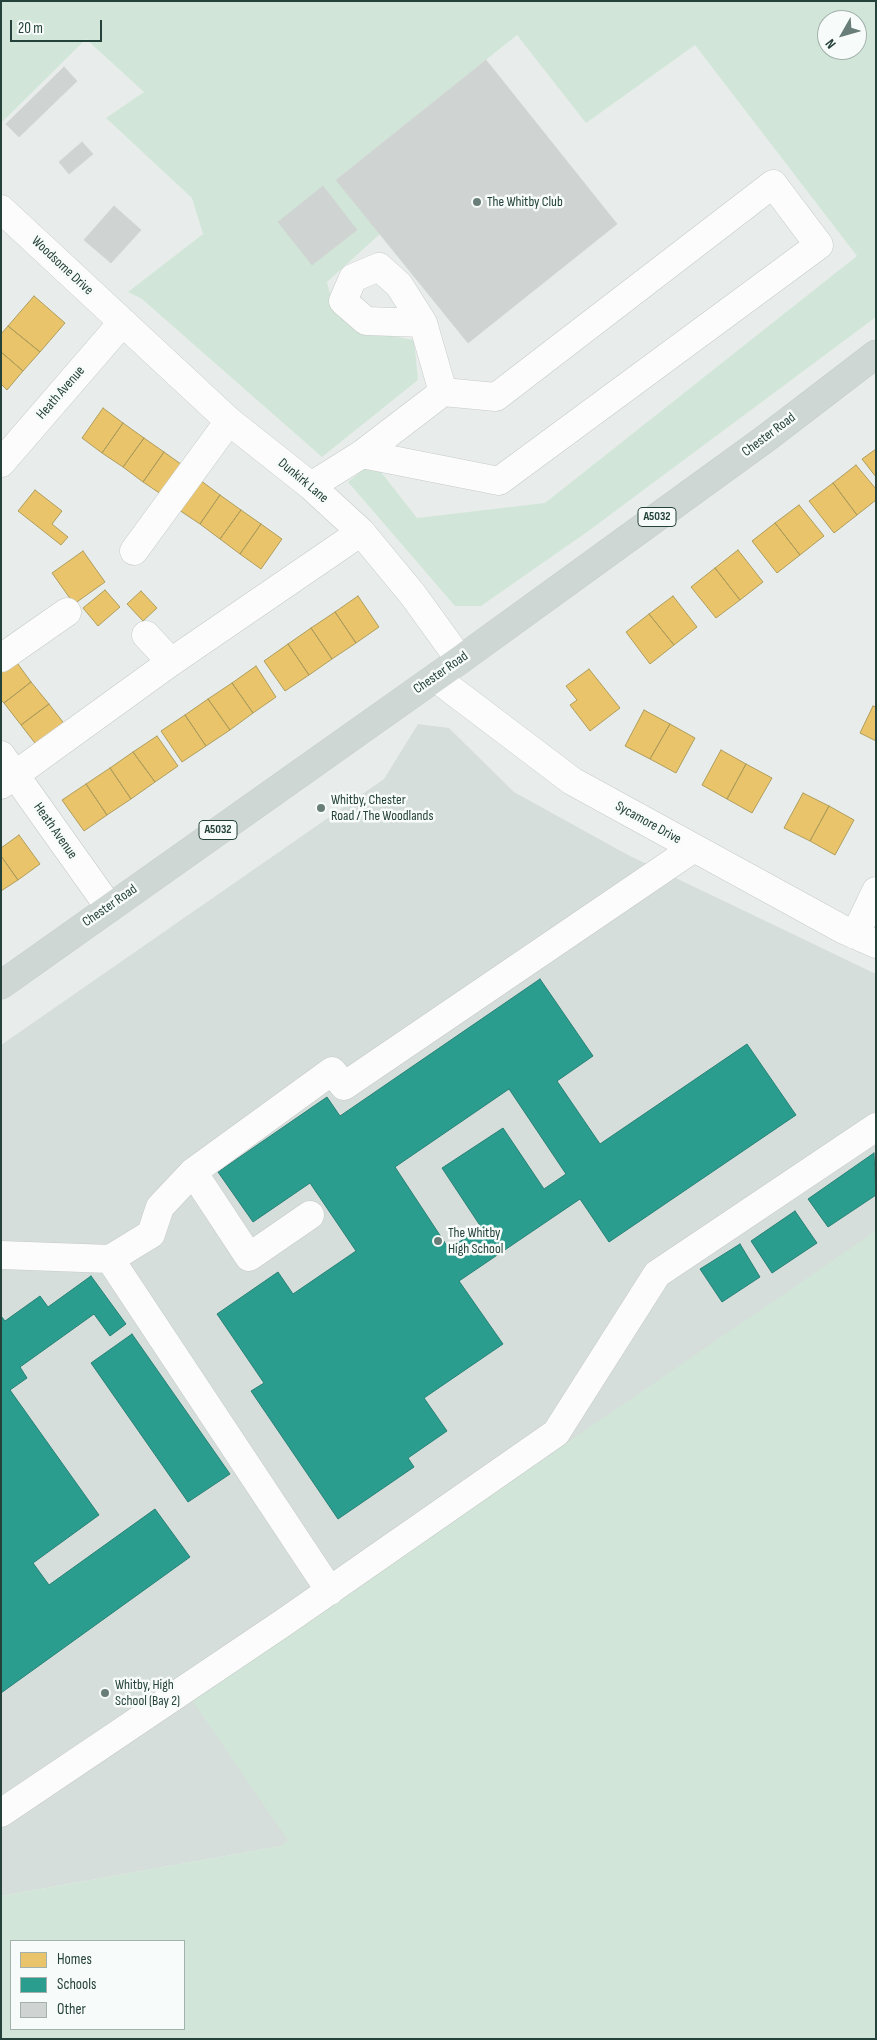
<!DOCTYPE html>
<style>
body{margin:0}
#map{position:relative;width:877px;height:2040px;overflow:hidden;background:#e8edeb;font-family:"Sofia Sans Condensed",sans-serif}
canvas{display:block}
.frame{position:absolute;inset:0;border:2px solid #24423a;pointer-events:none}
.legend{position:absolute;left:10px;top:1940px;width:175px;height:90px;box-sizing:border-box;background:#f7fbf9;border:1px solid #a3b1ad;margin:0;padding:6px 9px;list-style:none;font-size:15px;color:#24423a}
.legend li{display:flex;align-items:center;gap:10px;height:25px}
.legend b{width:25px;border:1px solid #a3b1ad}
.north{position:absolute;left:817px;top:10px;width:50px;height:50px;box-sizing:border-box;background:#f7fbf9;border:1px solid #a3b1ad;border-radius:50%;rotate:232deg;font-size:14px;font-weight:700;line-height:20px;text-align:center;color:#24423a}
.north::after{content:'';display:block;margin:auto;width:18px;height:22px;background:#697e78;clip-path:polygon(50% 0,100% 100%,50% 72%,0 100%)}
.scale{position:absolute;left:10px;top:20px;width:92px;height:22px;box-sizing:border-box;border:2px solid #24423a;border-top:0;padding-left:6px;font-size:15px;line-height:18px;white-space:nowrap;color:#24423a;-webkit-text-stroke:4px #f7fbf9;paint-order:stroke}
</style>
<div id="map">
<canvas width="877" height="2040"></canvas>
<div class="frame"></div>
<ul class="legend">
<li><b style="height:14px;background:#e9c46a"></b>Homes</li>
<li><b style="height:14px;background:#2a9d8f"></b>Schools</li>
<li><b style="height:14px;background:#cfd4d2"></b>Other</li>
</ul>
<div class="north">N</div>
<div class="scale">20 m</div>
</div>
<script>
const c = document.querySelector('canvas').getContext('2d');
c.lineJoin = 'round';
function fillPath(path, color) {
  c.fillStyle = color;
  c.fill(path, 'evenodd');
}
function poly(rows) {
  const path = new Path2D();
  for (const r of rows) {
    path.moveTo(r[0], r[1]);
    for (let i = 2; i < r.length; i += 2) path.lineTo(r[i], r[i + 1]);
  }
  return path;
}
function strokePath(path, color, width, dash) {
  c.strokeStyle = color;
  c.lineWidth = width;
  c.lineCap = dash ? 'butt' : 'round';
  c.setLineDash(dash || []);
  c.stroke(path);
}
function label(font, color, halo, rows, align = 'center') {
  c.font = font + ' "Sofia Sans Condensed",sans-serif';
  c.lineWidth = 5;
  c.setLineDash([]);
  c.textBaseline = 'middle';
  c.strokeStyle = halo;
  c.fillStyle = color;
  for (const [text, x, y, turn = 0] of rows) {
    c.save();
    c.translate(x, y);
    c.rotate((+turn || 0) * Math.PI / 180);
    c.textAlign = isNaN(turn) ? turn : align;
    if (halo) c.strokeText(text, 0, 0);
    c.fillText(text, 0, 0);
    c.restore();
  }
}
fillPath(poly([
 [418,724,449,728,514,792,628,855,876,974,876,1437,282,1846,1,1896,1,1045,384,779]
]), '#d6dedb');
fillPath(poly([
 [1,1,876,1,876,317,587,532,481,606,455,606,348,482,373,462,417,518,545,503,857,256,695,45,586,123,517,35,337,179,380,234,327,282,334,310,380,334,414,340,418,380,322,457,142,299,128,292,203,234,192,198,106,118,144,92,86,39,1,123],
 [827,20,857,20,857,50,827,50],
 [876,1231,876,2039,1,2039,1,1896,282,1846,288,1840,192,1700],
 [11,1941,184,1941,184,2029,11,2029]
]), '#d1e6d8');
const homes = poly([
 [34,296,65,323,40,352,8,326,34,296],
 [8,326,40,352,23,371,1,352,1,334,8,326],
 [1,352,23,371,7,390,1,384,1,352],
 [103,408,123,423,102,453,82,438,103,408],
 [123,423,144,438,123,467,102,453,123,423],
 [144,438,164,452,143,482,123,467,144,438],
 [876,449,876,477,862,459,876,449],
 [164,452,185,467,164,496,143,482,164,452],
 [856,465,876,489,876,500,857,515,833,483,856,465],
 [200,480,220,495,200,524,179,510,200,480],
 [833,483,857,515,834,533,809,501,833,483],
 [35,490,62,511,52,524,68,537,61,545,18,511,35,490],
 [220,495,241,510,220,539,200,524,220,495],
 [799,505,824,536,800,555,775,523,799,505],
 [241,510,261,524,240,554,220,539,241,510],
 [775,523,800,555,777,573,752,541,775,523],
 [261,524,282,539,261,569,240,554,261,524],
 [738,550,763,582,740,600,715,568,738,550],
 [83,551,105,582,74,604,52,573,83,551],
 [715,568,740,600,716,618,691,587,715,568],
 [105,590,120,607,98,626,83,608,105,590],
 [141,591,157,608,143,621,127,604,141,591],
 [358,596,379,627,356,643,335,612,358,596],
 [673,596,697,627,674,645,649,614,673,596],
 [335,612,356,643,332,659,311,628,335,612],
 [649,614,674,645,650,664,626,632,649,614],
 [311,628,332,659,309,675,288,644,311,628],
 [288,644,309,675,285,691,264,661,288,644],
 [15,660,31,682,4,703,1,700,1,670,15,660],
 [256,666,276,697,253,713,232,683,256,666],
 [589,669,620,708,590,731,570,705,577,700,566,686,589,669],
 [31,682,49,704,21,725,4,703,31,682],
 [232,683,253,713,230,730,208,699,232,683],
 [208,699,230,730,206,746,185,715,208,699],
 [49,704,66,726,38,747,21,725,49,704],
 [873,706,876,707,876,741,860,733,873,706],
 [644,710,670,724,650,759,625,746,644,710],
 [185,715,206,746,182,762,161,731,185,715],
 [670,724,695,738,676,773,650,759,670,724],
 [157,736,178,766,155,782,133,752,157,736],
 [721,750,746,764,727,799,702,785,721,750],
 [133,752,155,782,131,799,110,768,133,752],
 [746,764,772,778,752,813,727,799,746,764],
 [110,768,131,799,107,815,86,784,110,768],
 [86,784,107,815,84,831,62,800,86,784],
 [803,793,829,806,810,841,784,828,803,793],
 [829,806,854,820,835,855,810,841,829,806],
 [19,835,40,864,18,880,1,856,1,848,19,835],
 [1,856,18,880,1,891,1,856]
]);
fillPath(homes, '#e9c46a');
strokePath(homes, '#ae9d5c', 1);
const schools = poly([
 [540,979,593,1056,557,1081,600,1144,747,1044,796,1115,609,1242,580,1199,459,1281,503,1344,424,1398,447,1431,408,1458,414,1467,338,1519,251,1391,264,1383,217,1314,278,1272,293,1294,356,1251,310,1183,253,1222,218,1172,327,1097,340,1116,540,979],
 [509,1089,566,1174,544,1189,503,1128,442,1168,481,1227,449,1249,395,1167,509,1089],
 [874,1153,876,1195,828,1227,808,1199,874,1153],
 [795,1211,817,1243,772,1273,751,1241,795,1211],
 [740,1244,760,1277,722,1302,700,1269,740,1244],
 [91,1276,126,1324,110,1336,94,1314,20,1367,27,1378,10,1390,99,1515,33,1563,49,1585,155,1509,190,1557,1,1693,1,1316,5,1321,40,1296,48,1307,91,1276],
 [132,1334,230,1474,188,1502,91,1363,132,1334]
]);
fillPath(schools, '#2a9d8f');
strokePath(schools, '#288276', 1);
const building = poly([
 [486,60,617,224,468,343,336,180,486,60],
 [64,67,77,81,19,137,6,124,64,67],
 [82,142,93,154,69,174,59,162,82,142],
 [323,186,357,230,312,265,278,222,323,186],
 [114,206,141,230,111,263,84,240,114,206]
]);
fillPath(building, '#cfd4d2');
strokePath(building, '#d1d6d4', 1);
const minor = poly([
 [1,209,229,421,311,486,361,532,413,595,460,660],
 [423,323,399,285,379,267,353,278,343,301,366,321,423,323,443,392],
 [1,463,122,323],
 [311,486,362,454,443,392,496,397,773,184,819,245,499,481,362,454],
 [134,551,229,421],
 [146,635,171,662],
 [1,658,67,612],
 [436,678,572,781,844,930,876,944],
 [1,755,109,907],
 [1,785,171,662,361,532],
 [855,935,876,891],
 [310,1215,249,1257,193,1172,332,1071,344,1086,694,848],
 [1,1255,110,1259,151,1234,160,1207,193,1172],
 [110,1259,330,1591],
 [1,1813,283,1623,556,1433,657,1274,876,1127]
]);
const major = poly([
 [1,985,460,660,765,439,876,354]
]);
strokePath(minor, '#c5cac8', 29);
strokePath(major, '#c3ccc9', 29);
strokePath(minor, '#fcfcfc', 28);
strokePath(major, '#cfd7d5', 28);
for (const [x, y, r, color] of [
 [477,202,5,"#697e78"],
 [321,808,5,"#697e78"],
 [438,1241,5,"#697e78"],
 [105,1693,5,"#697e78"]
]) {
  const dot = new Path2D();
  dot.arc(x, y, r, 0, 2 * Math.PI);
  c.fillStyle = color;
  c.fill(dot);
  strokePath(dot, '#f7fbf9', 2);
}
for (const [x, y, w] of [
 [657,517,38],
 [218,830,38]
]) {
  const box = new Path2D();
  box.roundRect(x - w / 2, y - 9.5, w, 19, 4);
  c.fillStyle = '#f7fbf9';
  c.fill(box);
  strokePath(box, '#24423a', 1);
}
label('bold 12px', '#24423a', null, [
 ["A5032",657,517],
 ["A5032",218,830]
]);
label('14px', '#24423a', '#f7fbf9', [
 ["The Whitby Club",487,202],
 ["Whitby, Chester",331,800],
 ["Road / The Woodlands",331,816],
 ["The Whitby",448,1233],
 ["High School",448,1249],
 ["Whitby, High",115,1685],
 ["School (Bay 2)",115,1701]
], 'left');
label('14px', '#24423a', '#f7fbf9', [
 ["Woodsome Drive",62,266,43],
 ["Heath Avenue",61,393,-49],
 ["Chester Road",769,435,-37],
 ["Dunkirk Lane",303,481,40],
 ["Chester Road",441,673,-35],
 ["Sycamore Drive",648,823,29],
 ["Heath Avenue",55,831,55],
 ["Chester Road",110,906,-35]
]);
</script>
